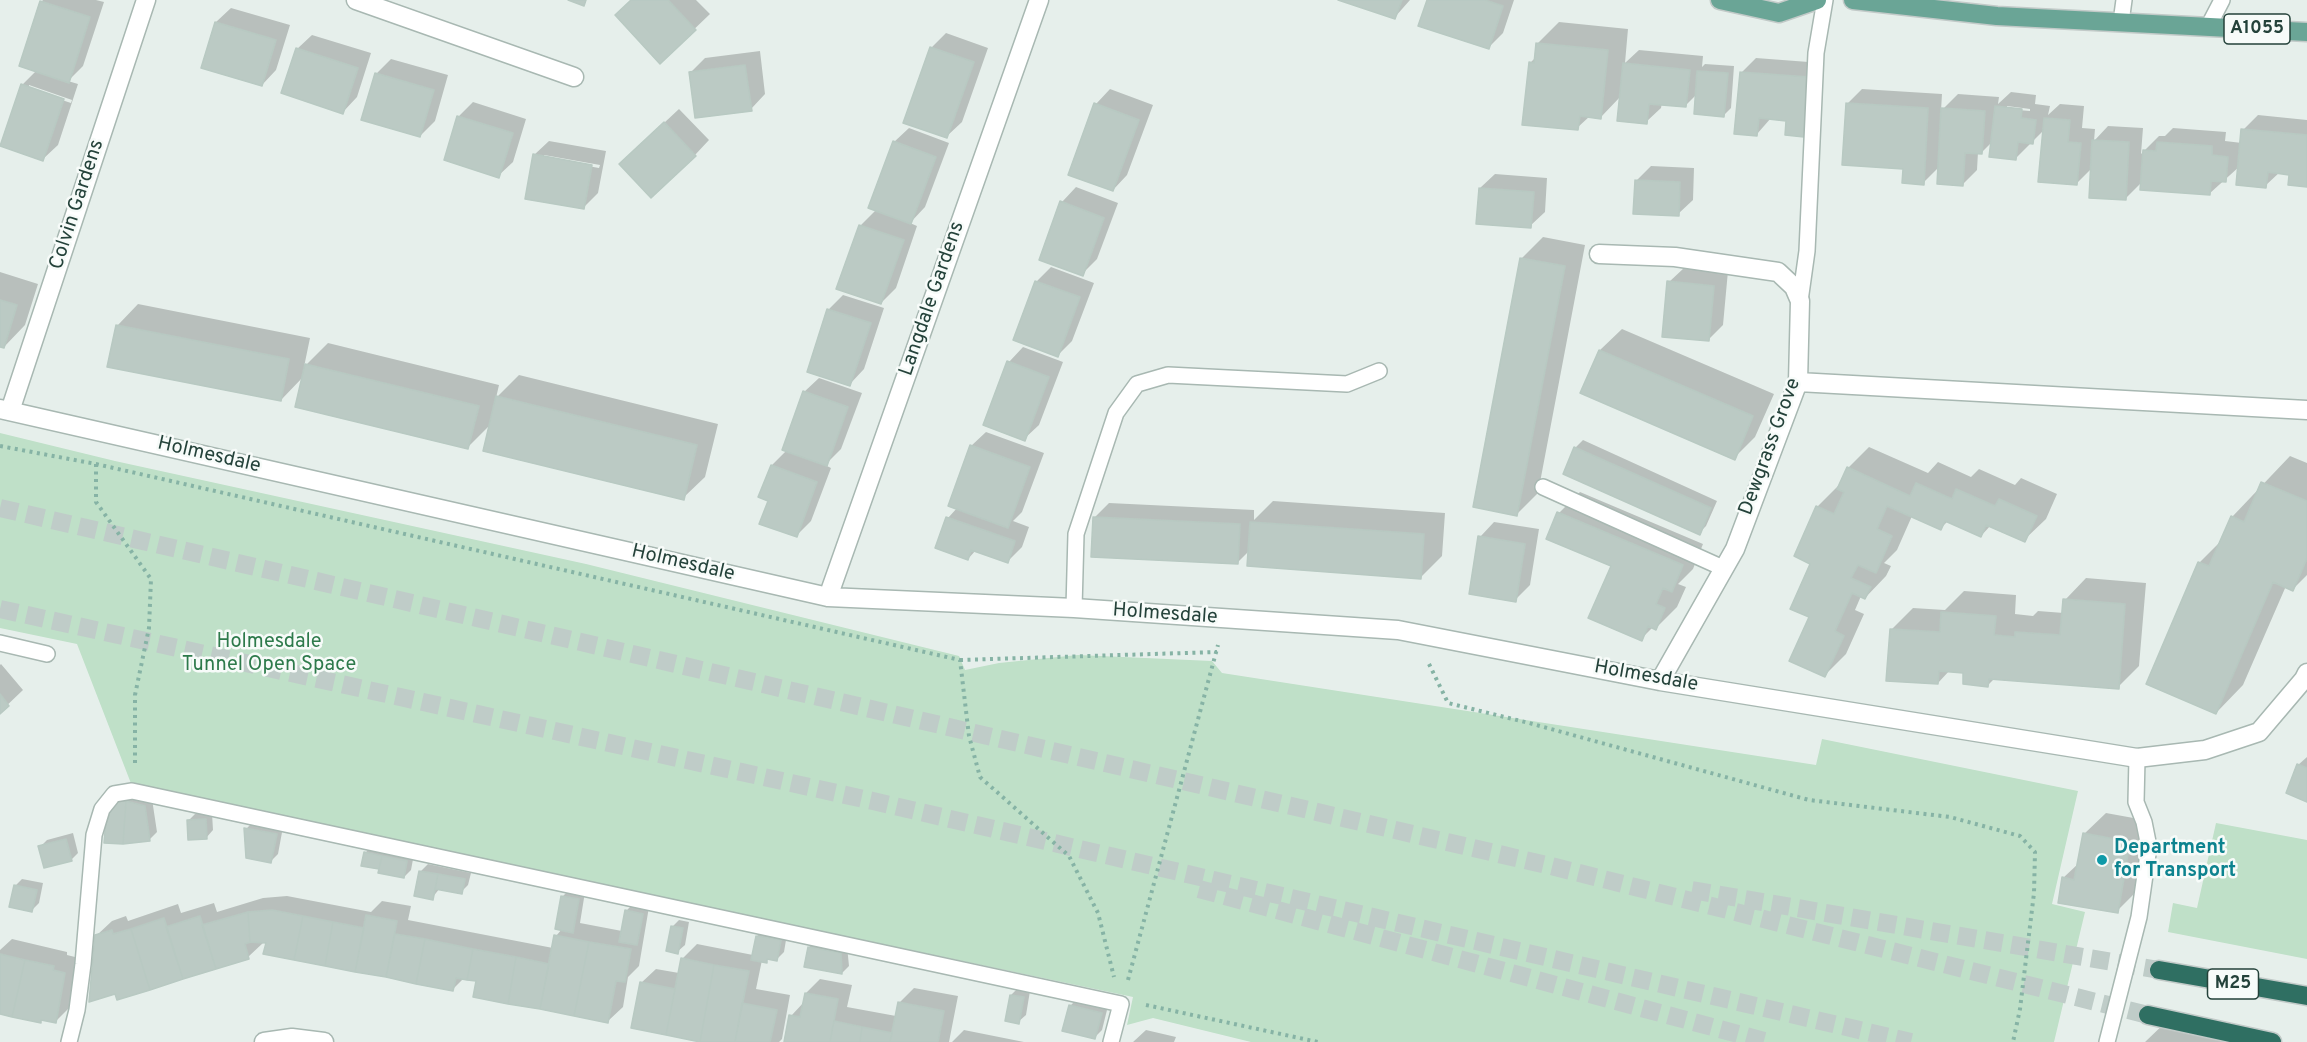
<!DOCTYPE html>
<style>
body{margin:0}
canvas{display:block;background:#e6efeb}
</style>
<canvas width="2307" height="1042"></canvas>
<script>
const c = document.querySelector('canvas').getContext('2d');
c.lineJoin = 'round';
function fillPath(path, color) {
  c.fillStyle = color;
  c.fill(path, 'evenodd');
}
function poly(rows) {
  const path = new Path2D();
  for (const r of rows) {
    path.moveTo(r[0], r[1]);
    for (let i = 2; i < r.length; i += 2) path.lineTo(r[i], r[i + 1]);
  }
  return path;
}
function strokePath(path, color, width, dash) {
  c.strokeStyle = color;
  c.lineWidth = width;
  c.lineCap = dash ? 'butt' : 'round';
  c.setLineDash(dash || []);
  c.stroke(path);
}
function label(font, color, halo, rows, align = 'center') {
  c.font = font + ' Overpass,sans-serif';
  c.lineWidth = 5;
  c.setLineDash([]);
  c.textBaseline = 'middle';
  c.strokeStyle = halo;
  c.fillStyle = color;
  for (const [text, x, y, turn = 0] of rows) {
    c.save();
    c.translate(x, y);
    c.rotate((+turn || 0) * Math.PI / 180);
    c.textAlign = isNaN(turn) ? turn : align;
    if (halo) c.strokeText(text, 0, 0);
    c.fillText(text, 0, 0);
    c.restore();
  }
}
fillPath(poly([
 [0,433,115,461,586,564,959,656,965,670,999,663,1078,655,1212,661,1222,673,1816,765,1822,739,2078,791,2052,904,2085,912,2054,1042,1251,1042,1153,1018,1127,1025,1133,997,132,786,77,644,0,628],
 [2216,823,2307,840,2307,959,2168,932,2173,903,2197,908]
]), '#bfe0c8');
fillPath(poly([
 [43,0,96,0,104,2,83,66,68,81,78,84,58,145,43,159,22,85,37,70,41,2],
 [29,85,72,100,71,103,29,89],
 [633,0,696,0,710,14,660,62],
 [1342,0,1410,0,1395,17],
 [1428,0,1514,0,1503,33,1488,48],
 [231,8,290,25,276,70,262,85,216,22],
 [1559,22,1628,29,1625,63,1639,50,1703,56,1702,67,1705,64,1734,66,1731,108,1724,115,1697,94,1685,106,1662,103,1661,108,1646,122,1621,96,1601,117,1590,116,1577,128,1530,63,1536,57,1537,44],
 [946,33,988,48,962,122,947,136,931,48],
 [312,35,371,53,357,97,343,112,297,49],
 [760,51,765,94,751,109,690,73,705,58],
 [1756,58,1822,63,1818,120,1803,135,1788,119,1771,118,1757,134,1741,73],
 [391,59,448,75,435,121,420,136,376,74],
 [1110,89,1153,105,1127,175,1113,190,1096,104],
 [1862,89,1942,94,1941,111,1958,94,1999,97,1998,104,2011,92,2036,95,2035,104,2050,106,2048,115,2060,104,2084,106,2082,128,2095,129,2094,141,2108,126,2143,128,2141,154,2159,136,2165,136,2173,128,2226,132,2225,141,2242,143,2243,130,2258,115,2307,120,2307,186,2291,174,2280,172,2265,186,2240,166,2209,194,2142,182,2125,199,2092,168,2077,183,2044,130,2015,159,1992,142,1982,152,1978,152,1977,170,1963,184,1940,166,1923,183,1904,167,1847,104],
 [2007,106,2030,109,2030,111,2007,109],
 [473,102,526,119,513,162,498,176,458,117],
 [679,109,709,140,695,155,636,149],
 [909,128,949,143,925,207,910,223,917,226,896,288,881,303,860,226,877,209,894,142],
 [549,141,606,151,598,193,583,208,534,155],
 [544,155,600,165,599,168,544,158],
 [1651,166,1694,168,1693,200,1678,214,1636,181],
 [1495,174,1547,178,1545,212,1530,226,1480,188],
 [1076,187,1118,203,1097,259,1082,274,1062,202],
 [1543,237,1585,245,1538,493,1517,514,1522,258],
 [1051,267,1094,283,1072,341,1058,355,1036,282],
 [1684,268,1728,271,1723,325,1708,340,1669,282],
 [0,272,38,284,25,325,4,347,0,345],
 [843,295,884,308,864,369,850,384,828,310],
 [138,304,310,338,304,367,328,343,499,385,496,398,519,375,718,424,705,477,683,498,491,424,468,447,304,376,281,400,117,326],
 [1622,329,1774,394,1755,437,1734,458,1582,393,1600,350],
 [1023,347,1063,362,1039,425,1024,439,985,424,1009,362],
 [819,378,862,393,841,449,825,465,831,468,811,521,796,536,770,500,772,465,787,450,804,392],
 [986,432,1044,453,1022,512,1013,521,1029,527,1022,547,1007,562,976,550,968,559,948,518,957,508,971,446],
 [1583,440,1717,501,1706,526,1699,533,1565,473,1576,447],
 [1869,447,1928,473,1938,462,1971,477,1979,469,2015,485,2021,478,2057,494,2046,519,2024,540,1991,525,1981,536,1948,521,1940,529,1912,516,1897,550,1884,563,1891,566,1886,576,1865,598,1861,596,1855,610,1864,614,1846,654,1825,675,1811,616,1812,563,1817,507,1838,486,1840,486,1848,468],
 [2290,456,2307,463,2307,575,2293,589,2286,586,2243,685,2216,713,2199,563,2222,540,2232,517],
 [1580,492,1703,544,1693,569,1678,584,1686,587,1677,607,1656,628,1653,627,1641,639,1613,565,1559,513],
 [1273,501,1445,513,1442,556,1420,578,1249,551,1238,562,1095,517,1109,503,1254,510,1254,520],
 [1494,522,1539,529,1530,585,1515,600,1480,537],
 [2086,578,2146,583,2139,666,2118,687,1995,678,1988,685,1965,671,1950,670,1938,683,1892,629,1913,608,1945,610,1964,591,2016,595,2015,614,2033,616,2038,611,2064,613,2065,600],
 [1,664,23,690,0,712,0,665],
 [2307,757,2307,800,2298,765],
 [128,793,152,799,157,832,150,839,116,802],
 [212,813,213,830,206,838,188,821,195,814],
 [2106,813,2150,821,2138,890,2117,911,2063,878,2079,863,2084,834],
 [253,822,283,827,278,854,271,861,246,829],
 [73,833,78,853,71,860,40,847,47,840],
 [372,846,414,854,411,870,404,877,381,868,365,853],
 [428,864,471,873,468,885,461,892,440,888,432,898,421,871],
 [22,879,43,883,39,903,32,910,15,886],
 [570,889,585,892,580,923,622,931,626,911,633,904,649,907,639,966,628,977,623,1007,608,1021,478,980,464,978,453,989,265,953,267,942,262,941,263,943,248,957,97,935,112,921,126,916,128,921,178,904,181,913,214,903,217,912,263,898,287,896,371,912,382,901,411,906,408,920,553,948,556,936,562,929,557,928,563,896],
 [679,920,689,922,685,945,677,952,672,927],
 [764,929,787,934,784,952,777,959,770,958,766,961,762,960,756,989,790,995,782,1039,779,1042,709,1042,641,983,656,969,679,973,682,959,697,944,753,955,757,936],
 [12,939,67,952,67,955,79,958,70,1007,55,1022,43,1019,40,1022,0,1012,0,950],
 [816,940,847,946,849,966,842,973,806,966,809,947],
 [820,979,852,985,847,1007,896,1016,899,1003,914,988,958,996,949,1042,786,1042,791,1016,804,1002,806,993],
 [1018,988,1030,991,1026,1015,1018,1022,1011,995],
 [1077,999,1108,1006,1102,1030,1095,1037,1070,1006],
 [2170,1018,2266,1042,2145,1042],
 [964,1030,1024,1042,952,1042],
 [1146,1030,1176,1037,1174,1042,1133,1042]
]), '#0003');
const building = poly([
 [568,0,586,0,584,6,568,0],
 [631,0,668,0,696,30,660,64,615,15,631,0],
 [1338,0,1402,0,1395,19,1338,0],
 [1427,0,1485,0,1503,6,1489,49,1418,26,1427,0],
 [40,1,90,17,69,83,19,66,40,1],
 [215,22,276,40,262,86,201,68,215,22],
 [1536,43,1608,50,1601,119,1580,116,1578,130,1522,125,1529,62,1534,63,1536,43],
 [930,47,974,62,947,138,903,123,930,47],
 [296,48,358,68,343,114,281,93,296,48],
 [1623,63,1690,70,1686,107,1649,104,1647,124,1617,121,1623,63],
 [745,65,752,111,695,118,689,72,745,65],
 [1697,71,1728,73,1724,117,1694,114,1697,71],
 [1740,72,1808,77,1804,137,1785,135,1786,121,1759,118,1757,136,1734,134,1740,72],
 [375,73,434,90,420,137,361,120,375,73],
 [21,84,64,99,43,161,0,146,21,84],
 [1094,103,1139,120,1113,191,1068,175,1094,103],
 [1846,103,1928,108,1924,185,1902,183,1903,169,1842,165,1846,103],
 [1995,106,2022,109,2021,118,2036,120,2033,144,2018,142,2016,160,1989,157,1995,106],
 [1941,108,1985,111,1982,154,1965,153,1963,186,1937,184,1941,108],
 [457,116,513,133,499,178,444,160,457,116],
 [2044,118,2070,120,2068,142,2081,143,2077,185,2038,182,2044,118],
 [664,122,696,156,651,198,619,164,664,122],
 [2241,129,2307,135,2307,187,2288,185,2289,175,2268,172,2266,188,2236,185,2241,129],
 [2092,140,2129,142,2126,200,2089,198,2092,140],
 [893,141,936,157,911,224,868,208,893,141],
 [2157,142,2212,146,2212,155,2228,157,2226,182,2211,181,2210,195,2140,190,2143,150,2156,151,2157,142],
 [533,154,592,165,584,209,525,199,533,154],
 [1635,180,1680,182,1679,216,1633,214,1635,180],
 [1479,188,1534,192,1531,228,1476,224,1479,188],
 [1060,201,1104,218,1083,276,1039,260,1060,201],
 [859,225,904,240,881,304,836,289,859,225],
 [1520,258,1565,266,1517,516,1473,507,1520,258],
 [1035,281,1080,297,1058,357,1013,340,1035,281],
 [1667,281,1714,286,1709,341,1662,337,1667,281],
 [0,300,17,305,4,348,0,347,0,300],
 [827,309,871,323,850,386,807,372,827,309],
 [116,325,289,359,281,401,107,367,116,325],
 [1599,350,1753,416,1735,460,1580,393,1599,350],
 [1007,361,1049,377,1025,441,983,425,1007,361],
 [305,364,479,406,468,449,295,407,305,364],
 [803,391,848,407,827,466,782,450,803,391],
 [496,396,697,445,684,500,483,451,496,396],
 [970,445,1030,467,1008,528,948,506,970,445],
 [1574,447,1711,508,1700,535,1563,474,1574,447],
 [771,465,817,482,797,537,759,524,768,501,758,497,771,465],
 [1847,467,1910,496,1916,483,1952,499,1956,489,1995,506,1999,499,2037,516,2025,542,1986,525,1981,537,1945,521,1941,530,1887,506,1877,529,1892,536,1876,573,1858,565,1851,578,1871,587,1865,599,1852,593,1835,631,1844,636,1825,677,1789,661,1809,617,1790,609,1810,564,1794,556,1816,506,1834,514,1844,492,1837,489,1847,467],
 [2261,482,2307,501,2307,558,2293,591,2273,582,2216,714,2146,684,2198,562,2209,566,2231,516,2244,522,2261,482],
 [1557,512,1683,565,1672,592,1663,588,1656,604,1665,608,1656,630,1648,626,1642,641,1588,618,1611,566,1546,539,1557,512],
 [946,517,1015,541,1008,563,971,550,968,560,935,548,946,517],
 [1093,517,1240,524,1238,564,1091,557,1093,517],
 [1250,522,1424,534,1421,579,1247,566,1250,522],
 [1478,536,1525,544,1516,602,1469,594,1478,536],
 [2063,599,2125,604,2119,689,1989,679,1988,687,1963,684,1963,673,1939,671,1938,684,1886,681,1890,629,1940,632,1941,612,1996,616,1994,635,2015,637,2015,632,2060,635,2063,599],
 [0,694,9,706,0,714,0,694],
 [2297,764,2307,768,2307,802,2286,793,2297,764],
 [120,800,126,801,123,844,104,843,107,808,120,800],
 [126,801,145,806,150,841,123,844,126,801],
 [206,819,207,839,188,840,187,820,206,819],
 [244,828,277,834,271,863,246,858,244,828],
 [2083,833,2130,842,2118,913,2058,903,2062,877,2074,880,2083,833],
 [66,839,72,861,44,868,38,846,66,839],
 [364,852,382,856,379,869,361,866,364,852],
 [382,856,407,861,404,878,378,873,382,856],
 [419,871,438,874,433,900,414,896,419,871],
 [438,874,465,879,462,894,435,889,438,874],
 [14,885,37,890,32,912,9,907,14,885],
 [561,896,579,899,573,933,555,929,561,896],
 [272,910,303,916,294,960,263,954,266,943,250,942,248,912,272,910],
 [625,910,643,914,637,945,619,942,625,910],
 [248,912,250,942,245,944,249,959,216,969,202,925,248,912],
 [366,915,397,921,386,977,355,972,366,915],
 [200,916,216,969,183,979,166,927,200,916],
 [303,916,333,922,325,966,294,960,303,916],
 [164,918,183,979,150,990,131,929,164,918],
 [333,922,364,928,355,972,325,966,333,922],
 [671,926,683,928,678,954,666,951,671,926],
 [131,929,150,990,117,1000,115,994,89,1002,95,935,112,930,113,934,131,929],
 [395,934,425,939,416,984,386,977,395,934],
 [554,935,589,942,574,1016,540,1009,554,935],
 [756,936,781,940,777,961,767,959,767,963,751,960,756,936],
 [425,939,473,949,467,980,456,978,453,991,416,984,425,939],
 [589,942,631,949,625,982,616,981,608,1023,574,1016,589,942],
 [808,947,841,953,842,974,804,967,808,947],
 [473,949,516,957,508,1004,473,997,476,981,467,980,473,949],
 [0,954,25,960,12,1017,0,1014,0,954],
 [516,957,549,964,540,1009,508,1004,516,957],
 [681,958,714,965,700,1042,666,1035,681,958],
 [25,960,54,966,53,970,65,973,56,1023,41,1020,41,1023,12,1017,25,960],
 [714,965,749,971,735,1042,700,1042,714,965],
 [640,982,675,989,666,1035,631,1028,640,982],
 [805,993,838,999,830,1042,784,1042,789,1015,800,1017,805,993],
 [1010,995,1024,997,1019,1024,1005,1021,1010,995],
 [898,1002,944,1011,938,1042,890,1042,898,1002],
 [742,1003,777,1010,770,1042,735,1042,742,1003],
 [1069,1005,1102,1013,1095,1039,1062,1031,1069,1005],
 [834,1021,862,1027,860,1042,830,1042,834,1021],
 [862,1027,892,1033,890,1042,860,1042,862,1027]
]);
fillPath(building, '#bbcac4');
strokePath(building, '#b8c9c2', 1.5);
strokePath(poly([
 [0,508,1551,866,2148,1015],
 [0,609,873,801,1911,1042],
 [1199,889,1768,1042],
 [1692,890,2159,970]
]), '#bfccc8', 18, [18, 9]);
const service = poly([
 [2121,22,2124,0],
 [2208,27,2222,0],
 [1800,301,1807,251,1816,53,1825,0],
 [1543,487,1723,568],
 [1074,608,1076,534,1116,413,1137,384,1168,375,1347,384,1379,371],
 [0,643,47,654],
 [69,1042,77,1010,83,964,94,835,102,809,114,794,132,791,1121,1004,1111,1042],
 [2107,1042,2139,917,2149,847,2144,822,2136,802,2137,758]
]);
const minor = poly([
 [356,0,574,77],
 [1599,254,1675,257,1778,272,1794,287,1800,301,1798,382,1735,549,1660,681],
 [1798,382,2307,410],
 [0,409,828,597,1074,608,1398,630,1660,681,2137,758,2205,750,2259,732,2304,679,2307,673],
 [10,411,146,0],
 [828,597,1039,0],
 [264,1042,292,1038,324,1042]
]);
const primary = poly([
 [1720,0,1779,13,1817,0],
 [1853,0,1997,16,2307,32]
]);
const motorway = poly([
 [2159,970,2307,996],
 [2148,1015,2272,1042]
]);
strokePath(service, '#a8b8b2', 18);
strokePath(minor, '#a8b8b2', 21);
strokePath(primary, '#c2cac8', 21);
strokePath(motorway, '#c2cac8', 21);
strokePath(poly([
 [0,446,96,464,960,660,969,736,980,777,1069,856,1098,913,1114,977],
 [96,464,96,502,151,579,149,628,135,695,135,765],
 [960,660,1217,652],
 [1429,664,1448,703,1529,723,1809,800,1950,817,2020,836,2035,852,2034,893,2020,1009,2013,1042],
 [1128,980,1218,645],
 [1146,1005,1318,1042]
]), '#86b3a5', 4, [3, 4.5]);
strokePath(service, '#fff', 15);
strokePath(minor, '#fff', 18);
strokePath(primary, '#6aa596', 18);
strokePath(motorway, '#2f6f62', 18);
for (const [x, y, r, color] of [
 [2102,860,6,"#0f9aa8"]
]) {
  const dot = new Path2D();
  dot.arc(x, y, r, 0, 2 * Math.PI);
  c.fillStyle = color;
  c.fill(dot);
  strokePath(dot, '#f7fbf9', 2);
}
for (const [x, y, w] of [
 [2257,29,66],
 [2233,984,51]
]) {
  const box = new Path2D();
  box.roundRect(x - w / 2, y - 15, w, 30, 4.5);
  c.fillStyle = '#f7fbf9';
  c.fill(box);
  strokePath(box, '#24423a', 1.5);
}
label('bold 18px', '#24423a', null, [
 ["A1055",2257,29],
 ["M25",2233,984]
]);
label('20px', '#24423a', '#f7fbf9', [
 ["Colvin Gardens",78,205,-72],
 ["Langdale Gardens",933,299,-71],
 ["Dewgrass Grove",1771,447,-70],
 ["Holmesdale",209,456,13],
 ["Holmesdale",683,564,13],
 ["Holmesdale",1165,615,4],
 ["Holmesdale",1646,677,10]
]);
label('20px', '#2d7a4b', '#f7fbf9', [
 ["Holmesdale",269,643],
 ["Tunnel Open Space",269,666]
]);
label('bold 20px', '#0d838f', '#f7fbf9', [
 ["Department",2114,849],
 ["for Transport",2114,872]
], 'left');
</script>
